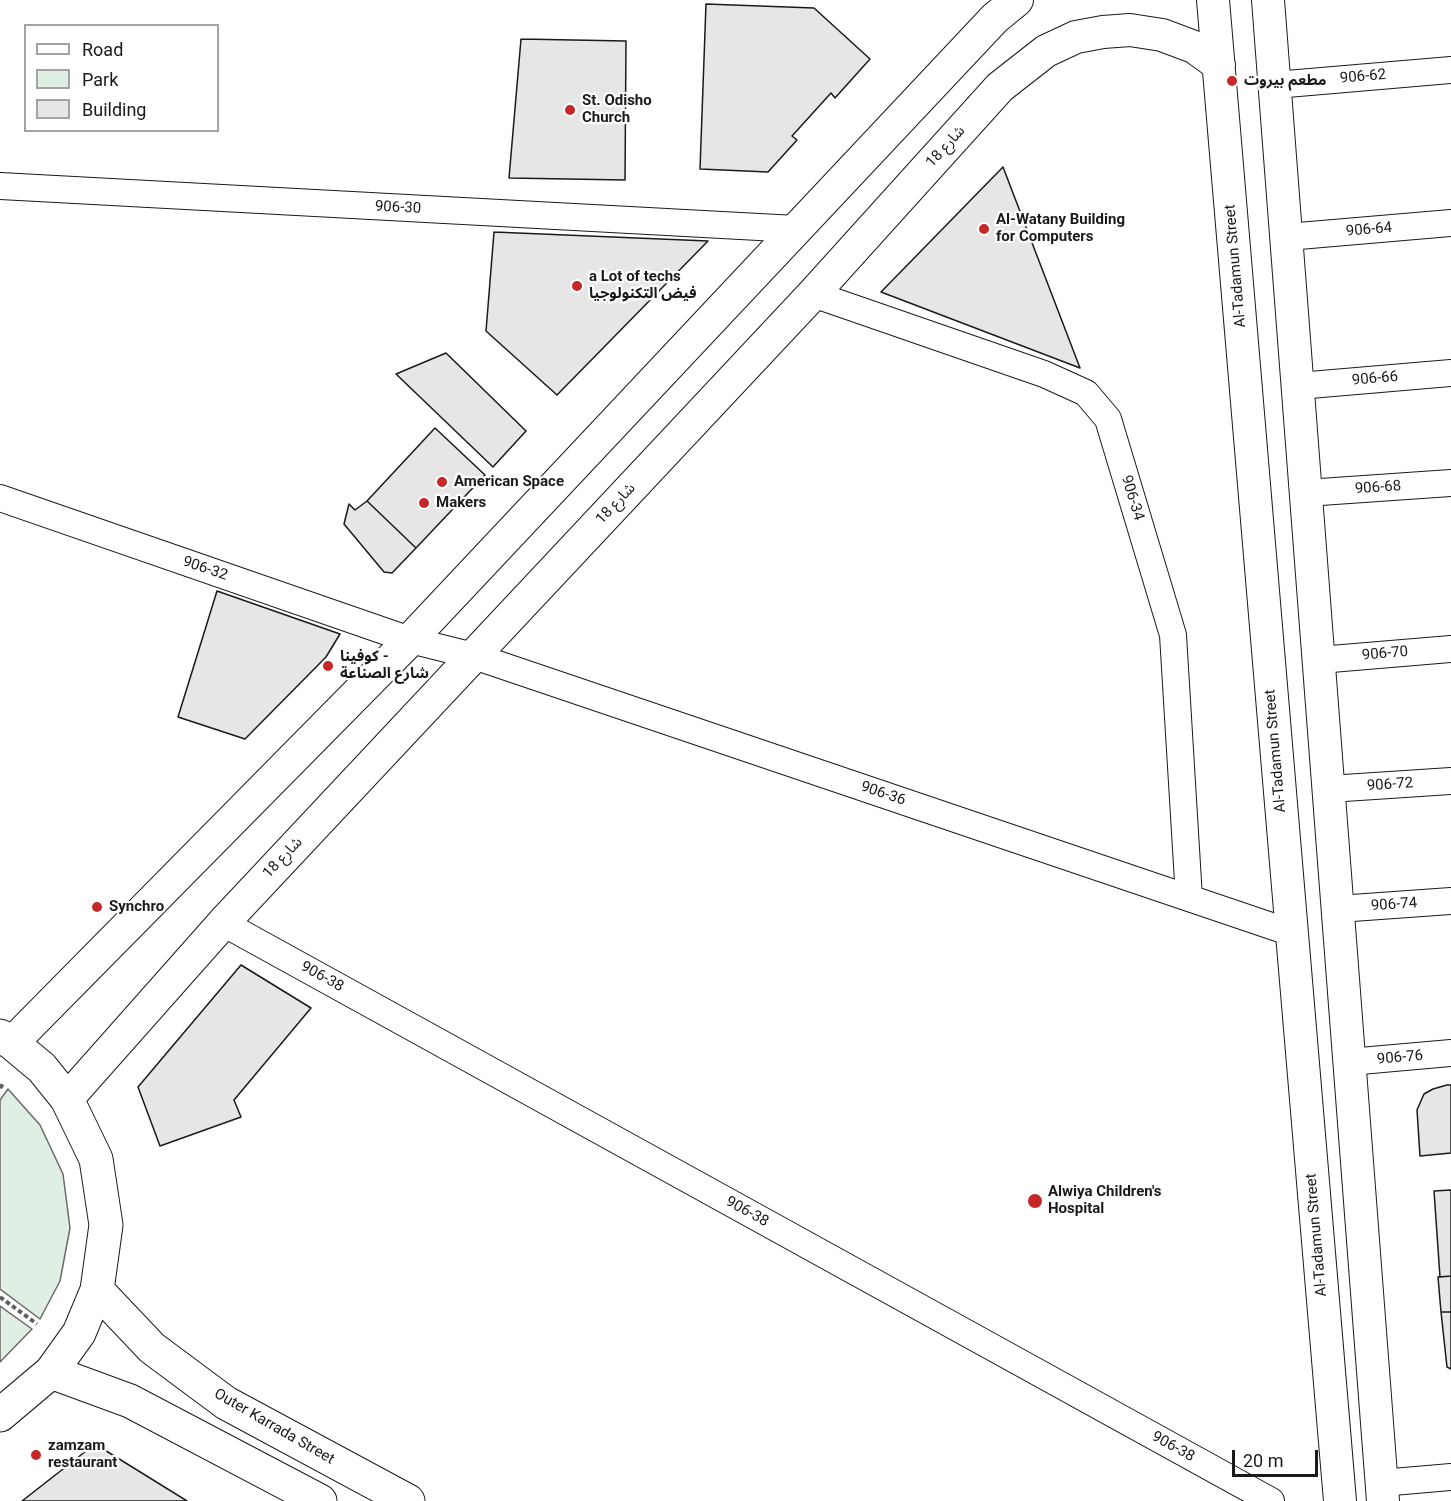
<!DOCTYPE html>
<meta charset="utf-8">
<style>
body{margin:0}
#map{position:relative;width:1451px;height:1501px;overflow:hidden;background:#fff;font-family:Roboto,sans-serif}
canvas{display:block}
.legend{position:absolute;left:24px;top:24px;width:195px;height:108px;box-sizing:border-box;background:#fff;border:2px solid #a3a3a3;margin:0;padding:8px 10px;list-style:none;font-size:18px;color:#1a1a1a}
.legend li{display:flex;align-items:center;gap:12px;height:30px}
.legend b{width:30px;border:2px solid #a3a3a3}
.scale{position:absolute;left:1232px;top:1450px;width:86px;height:27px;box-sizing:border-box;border:3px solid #1a1a1a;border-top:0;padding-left:8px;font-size:18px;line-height:21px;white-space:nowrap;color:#1a1a1a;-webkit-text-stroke:4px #fff;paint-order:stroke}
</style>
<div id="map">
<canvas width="1451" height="1501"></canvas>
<ul class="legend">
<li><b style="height:8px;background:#fff"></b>Road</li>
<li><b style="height:16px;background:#e0efe3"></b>Park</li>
<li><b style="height:16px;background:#e6e6e6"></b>Building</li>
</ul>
<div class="scale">20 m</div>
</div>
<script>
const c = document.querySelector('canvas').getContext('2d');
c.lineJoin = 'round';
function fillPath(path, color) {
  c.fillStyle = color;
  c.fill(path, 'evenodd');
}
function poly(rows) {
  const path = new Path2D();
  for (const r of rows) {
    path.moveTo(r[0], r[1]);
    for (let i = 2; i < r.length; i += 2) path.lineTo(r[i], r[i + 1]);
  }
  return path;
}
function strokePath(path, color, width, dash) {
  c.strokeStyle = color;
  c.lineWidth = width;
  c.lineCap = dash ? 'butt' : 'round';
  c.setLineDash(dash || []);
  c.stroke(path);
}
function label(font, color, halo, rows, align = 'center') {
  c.font = font + ' Roboto,"Noto Sans Arabic",sans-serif';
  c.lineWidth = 4.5;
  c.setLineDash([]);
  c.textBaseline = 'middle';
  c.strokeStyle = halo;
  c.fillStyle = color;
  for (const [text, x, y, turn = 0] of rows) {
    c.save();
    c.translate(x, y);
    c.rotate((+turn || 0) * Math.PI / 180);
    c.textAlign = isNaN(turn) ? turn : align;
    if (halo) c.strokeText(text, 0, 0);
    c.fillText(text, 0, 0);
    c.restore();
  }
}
const green = poly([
 [8,1089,40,1125,63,1174,70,1228,60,1281,40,1319,0,1289,0,1100,8,1089],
 [0,1306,32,1329,0,1362,0,1306]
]);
fillPath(green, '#e0efe3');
strokePath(green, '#6a6a6a', 1.5);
const building = poly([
 [706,4,814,8,870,59,835,98,831,93,792,136,797,140,768,172,700,169,706,4],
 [521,39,626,41,625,180,509,178,521,39],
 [1003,167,1080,368,881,292,1003,167],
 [494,232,708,241,557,395,486,331,494,232],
 [446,353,526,431,493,467,396,374,446,353],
 [435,428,485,475,416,548,367,501,435,428],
 [367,501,416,548,392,573,384,572,344,524,349,504,355,510,367,501],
 [217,591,340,634,326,657,245,739,178,717,217,591],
 [241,965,311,1008,234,1100,241,1117,160,1146,138,1087,241,965],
 [1447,1085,1451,1085,1451,1153,1420,1156,1417,1110,1424,1094,1433,1089,1447,1085],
 [1451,1190,1451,1276,1440,1277,1434,1191,1451,1190],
 [1451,1276,1451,1312,1441,1312,1438,1277,1451,1276],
 [1441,1312,1451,1312,1451,1369,1447,1367,1441,1312],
 [95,1444,187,1501,22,1501,95,1444]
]);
fillPath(building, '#e6e6e6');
strokePath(building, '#1a1a1a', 1.5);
const minor = poly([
 [1275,85,1451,70],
 [0,186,796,229],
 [1287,237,1451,223],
 [813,294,1044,374,1086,393,1108,419,1173,635,1189,898],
 [1298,386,1451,373],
 [1306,493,1451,483],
 [0,498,410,640,474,656,1292,933],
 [1319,660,1451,649],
 [1329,789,1451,781],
 [1338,909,1451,901],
 [223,923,1271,1501],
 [1349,1062,1451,1053],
 [1381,1483,1451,1477]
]);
const tertiary = poly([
 [1213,0,1340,1501],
 [1268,0,1383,1501],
 [12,1043,410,640,995,18,1017,0],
 [67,1099,223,923,813,294,1000,87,1046,51,1076,37,1103,32,1130,30,1162,35,1194,47,1219,65]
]);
const primary = poly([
 [0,1036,12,1043,42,1068,67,1099,96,1159,106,1225,97,1290,79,1333,51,1372,0,1415],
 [97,1290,152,1348,226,1403,408,1501],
 [51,1372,130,1401,320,1501]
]);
strokePath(minor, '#1a1a1a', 28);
strokePath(tertiary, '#1a1a1a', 34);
strokePath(primary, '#1a1a1a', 35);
strokePath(poly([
 [0,1088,3,1084],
 [0,1297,37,1324]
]), '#5f5f5f', 4, [4.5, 3]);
strokePath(minor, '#fff', 26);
strokePath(tertiary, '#fff', 32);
strokePath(primary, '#fff', 33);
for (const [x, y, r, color] of [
 [1232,81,6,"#c62828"],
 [570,110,6,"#c62828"],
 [984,229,6,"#c62828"],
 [577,286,6,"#c62828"],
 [442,482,6,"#c62828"],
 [424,503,6,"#c62828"],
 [328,666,6,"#c62828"],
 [97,907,6,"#c62828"],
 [1035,1201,8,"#c62828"],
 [36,1455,6,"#c62828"]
]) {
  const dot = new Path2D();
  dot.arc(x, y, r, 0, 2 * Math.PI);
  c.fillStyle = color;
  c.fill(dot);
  strokePath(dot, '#fff', 2);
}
label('15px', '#1a1a1a', '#fff', [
 ["906-62",1363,77,-5],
 ["شارع 18",946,147,-48],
 ["906-30",398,208,3],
 ["906-64",1369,230,-5],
 ["Al-Tadamun Street",1236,266,-95],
 ["906-66",1375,379,-5],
 ["906-68",1378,488,-4],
 ["906-34",1132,498,73],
 ["شارع 18",616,504,-47],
 ["906-32",205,569,19],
 ["906-70",1385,654,-5],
 ["Al-Tadamun Street",1276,751,-95],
 ["906-72",1390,785,-4],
 ["906-36",883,794,19],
 ["شارع 18",283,858,-47],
 ["906-74",1394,905,-4],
 ["906-38",322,977,29],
 ["906-76",1400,1058,-5],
 ["906-38",747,1212,29],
 ["Al-Tadamun Street",1317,1235,-95],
 ["Outer Karrada Street",274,1427,30],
 ["906-38",1173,1447,29]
]);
label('bold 15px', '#1a1a1a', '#fff', [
 ["مطعم بيروت",1244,81],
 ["St. Odisho",582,101],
 ["Church",582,118],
 ["Al-Watany Building",996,220],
 ["for Computers",996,237],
 ["a Lot of techs",589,277],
 ["فيض التكنولوجيا",589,294],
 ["American Space",454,482],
 ["Makers",436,503],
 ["كوفينا -",340,657],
 ["شارع الصناعة",340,674],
 ["Synchro",109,907],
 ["Alwiya Children's",1048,1192],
 ["Hospital",1048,1209],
 ["zamzam",48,1446],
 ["restaurant",48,1463]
], 'left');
</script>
